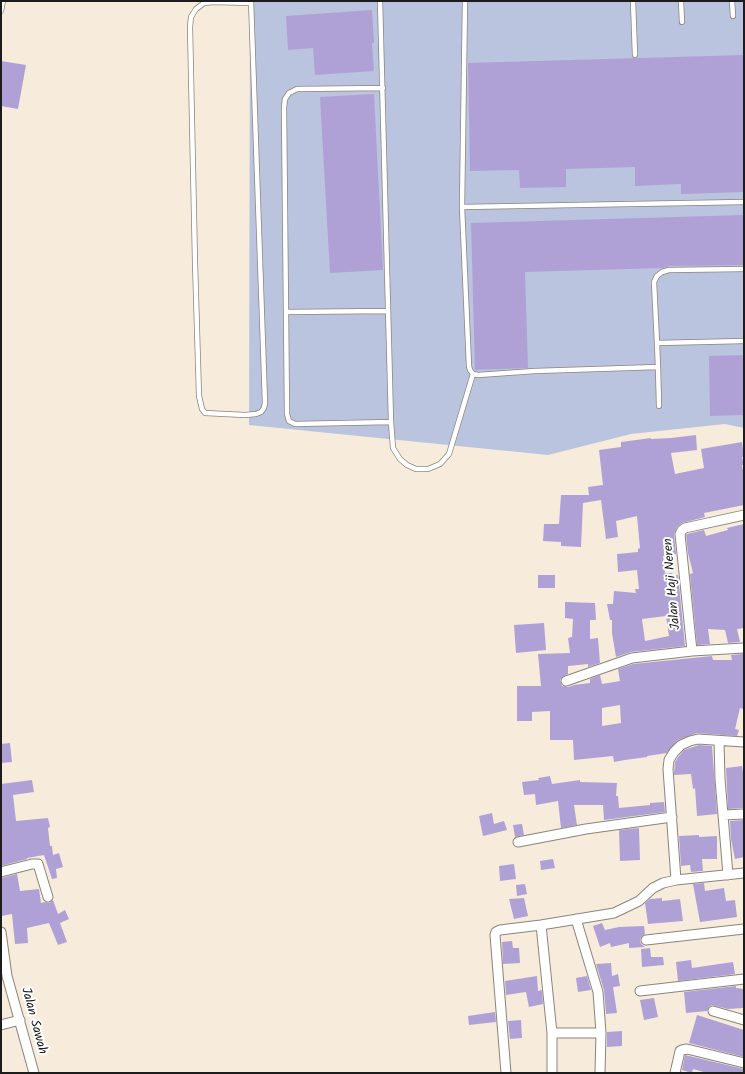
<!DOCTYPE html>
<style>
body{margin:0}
#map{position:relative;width:745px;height:1074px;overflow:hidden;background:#f7ecdb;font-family:Kalam,sans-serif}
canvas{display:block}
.frame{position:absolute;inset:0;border:2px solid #1c1c1c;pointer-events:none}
</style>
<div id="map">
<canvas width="745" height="1074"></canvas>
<div class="frame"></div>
</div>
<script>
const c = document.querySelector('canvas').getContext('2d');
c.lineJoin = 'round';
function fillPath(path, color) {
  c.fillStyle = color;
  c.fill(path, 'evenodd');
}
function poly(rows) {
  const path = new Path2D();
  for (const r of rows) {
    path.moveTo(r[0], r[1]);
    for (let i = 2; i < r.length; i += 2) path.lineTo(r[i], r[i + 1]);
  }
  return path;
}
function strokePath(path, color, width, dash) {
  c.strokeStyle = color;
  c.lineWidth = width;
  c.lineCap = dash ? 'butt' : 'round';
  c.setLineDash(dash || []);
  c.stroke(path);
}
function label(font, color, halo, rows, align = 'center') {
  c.font = font + ' Kalam,sans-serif';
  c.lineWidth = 4;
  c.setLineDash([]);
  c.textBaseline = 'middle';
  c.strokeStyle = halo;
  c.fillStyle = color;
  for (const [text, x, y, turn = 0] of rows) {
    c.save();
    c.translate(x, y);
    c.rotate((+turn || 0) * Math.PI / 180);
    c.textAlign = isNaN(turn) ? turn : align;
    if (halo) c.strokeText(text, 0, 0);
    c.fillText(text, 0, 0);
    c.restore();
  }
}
fillPath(poly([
 [250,1,744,1,744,428,725,424,631,434,548,455,249,425]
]), '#bac4de');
fillPath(poly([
 [372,10,374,43,372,43,374,71,315,75,313,48,288,50,286,16],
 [744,55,744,192,681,194,681,184,635,186,635,167,566,169,566,187,520,188,519,170,470,171,468,63],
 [1,61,26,65,18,109,1,106],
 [374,94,383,270,330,273,320,97],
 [744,215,744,265,669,266,663,268,525,272,528,368,475,370,471,223],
 [744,355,744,415,710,416,709,356],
 [696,435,697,450,671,453,675,474,704,468,701,449,742,442,744,457,742,457,744,465,742,465,744,476,744,505,704,513,705,517,682,523,677,527,674,534,676,554,663,556,665,573,672,573,673,576,678,575,685,646,631,652,616,657,612,633,612,620,610,620,607,604,613,604,614,591,636,593,635,589,639,589,637,570,618,572,617,554,638,552,638,549,640,548,637,516,616,521,618,537,606,539,601,500,583,503,581,547,561,546,561,542,543,541,544,524,559,524,561,495,589,495,588,487,603,485,599,450,621,447,621,442,651,438,651,439,671,438],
 [666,616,669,636,645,641,642,619],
 [744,524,744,628,737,629,740,642,728,643,725,630,708,629,710,644,697,645,690,574,693,573,688,553,686,535,687,534,704,530,706,536,728,530,727,528],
 [538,575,555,575,555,588,538,588],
 [565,602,595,603,596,620,590,620,590,639,598,638,600,663,588,667,588,664,568,666,568,674,562,677,560,680,562,686,568,687,574,685,590,683,590,679,600,675,602,684,620,681,618,669,633,664,712,656,713,660,732,660,731,655,743,654,744,685,743,709,740,708,735,729,739,730,737,736,697,733,678,740,667,753,647,756,647,757,625,760,614,762,613,756,574,760,573,740,550,740,550,711,532,712,532,721,517,721,517,686,541,686,538,654,570,653,568,638,572,637,573,619,565,618],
 [620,705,621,723,602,726,602,708],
 [544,623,546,650,516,653,514,625],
 [10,743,12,762,1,763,1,744],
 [699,745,712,746,717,814,697,816,695,788,693,789,691,774,674,775,675,762,679,756,684,750],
 [742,766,744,779,744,808,728,809,726,768],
 [550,776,552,784,580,780,580,782,617,783,616,796,618,796,619,808,650,805,650,803,664,802,665,812,604,820,603,805,574,805,577,825,561,828,558,801,536,805,535,794,524,795,522,782,539,780,538,778],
 [32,780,34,792,13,795,16,821,48,818,50,827,48,828,50,846,52,846,53,855,59,853,63,867,56,869,57,878,52,879,44,855,27,858,27,859,1,866,1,784],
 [492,813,494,824,504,821,507,830,483,836,479,816],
 [744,820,744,857,735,859,731,839,730,821],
 [522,824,524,835,515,837,513,825],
 [639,828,640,860,620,861,619,830],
 [699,835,699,837,717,836,717,859,702,859,703,871,691,872,690,865,681,866,679,836],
 [553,859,555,868,541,870,540,861],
 [514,864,516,879,500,881,499,866],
 [17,874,20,891,39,889,41,903,45,902,49,903,53,900,58,914,65,910,69,919,60,923,67,942,58,945,49,923,27,928,28,943,15,944,12,914,1,916,1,878],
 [704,883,705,891,724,888,726,901,735,900,737,917,700,922,693,884],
 [525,884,527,894,517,896,516,885],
 [524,898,528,916,514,919,509,899],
 [662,898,662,901,680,899,683,921,648,924,645,903,650,899],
 [602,923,605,930,619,927,644,926,645,934,641,937,640,940,641,944,645,947,629,948,629,943,611,947,610,943,600,947,593,926],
 [512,941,513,948,519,948,520,963,503,964,502,942],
 [650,948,651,957,663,957,664,965,642,967,641,949],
 [691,960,692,968,733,962,735,974,678,981,676,962],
 [611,963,612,976,618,974,620,986,613,987,617,1013,606,1014,604,990,596,964],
 [537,976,538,991,542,990,543,1004,529,1007,526,992,506,995,505,981],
 [587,976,591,990,578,992,576,978],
 [736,986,736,988,744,989,744,1008,728,1009,712,1005,709,1007,707,1011,686,1013,684,992],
 [654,998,658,1017,644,1020,640,1000],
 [495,1012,496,1022,469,1025,468,1016],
 [697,1015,744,1030,744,1057,689,1043],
 [521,1020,522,1038,510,1039,508,1021],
 [622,1031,622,1046,607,1047,607,1032],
 [685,1055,744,1069,744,1073,707,1073,693,1069,692,1073,682,1070]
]), '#afa1d6');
const service = poly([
 [251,1,265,403,264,408,261,412,256,414,245,415,205,413,202,409,199,396,195,262,190,27,191,17,196,9,204,3,213,2,251,3],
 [380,1,391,422,393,448,400,459,407,465,416,469,428,469,440,464,449,454,473,374],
 [465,1,462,207,469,366,470,370,473,374,478,375,535,371,658,367,657,343],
 [633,1,635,55],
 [681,1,682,22],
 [732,1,733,16],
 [1,11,3,1],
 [383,88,297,89,289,93,285,99,284,108,287,414,289,421,295,424,391,422],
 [462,207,744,202],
 [744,269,669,270,662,272,657,276,654,282,657,343,744,341],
 [286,312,388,311],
 [658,367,659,406]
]);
const minor = poly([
 [692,651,680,534,682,530,685,528,744,515],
 [566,681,632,658,692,651,744,648],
 [719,741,720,779,728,875],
 [723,815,744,814],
 [518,842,586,829,672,817],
 [1,872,32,864,38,864,48,897],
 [676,880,668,769,669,760,674,752,681,745,690,741,698,739,744,742],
 [576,919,598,992,601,1033,600,1073],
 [541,925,552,1033,552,1073],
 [1,932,7,976,34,1073],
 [646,940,744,929],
 [640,991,744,979],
 [713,1011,744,1020],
 [1,1025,20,1020],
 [552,1033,601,1033],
 [506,1073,495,935,496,932,500,930,541,925,614,913,639,901,653,888,663,883,676,880,744,873],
 [675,1073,680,1051,682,1050,687,1049,744,1063]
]);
strokePath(service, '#8a847c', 6);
strokePath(minor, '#8a847c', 11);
strokePath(service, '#fff', 4.5);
strokePath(minor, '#fff', 9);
label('13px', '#1c1c1c', '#fff', [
 ["Jalan Haji Neren",673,584,-95],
 ["Jalan Sawah",33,1021,75]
]);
</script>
